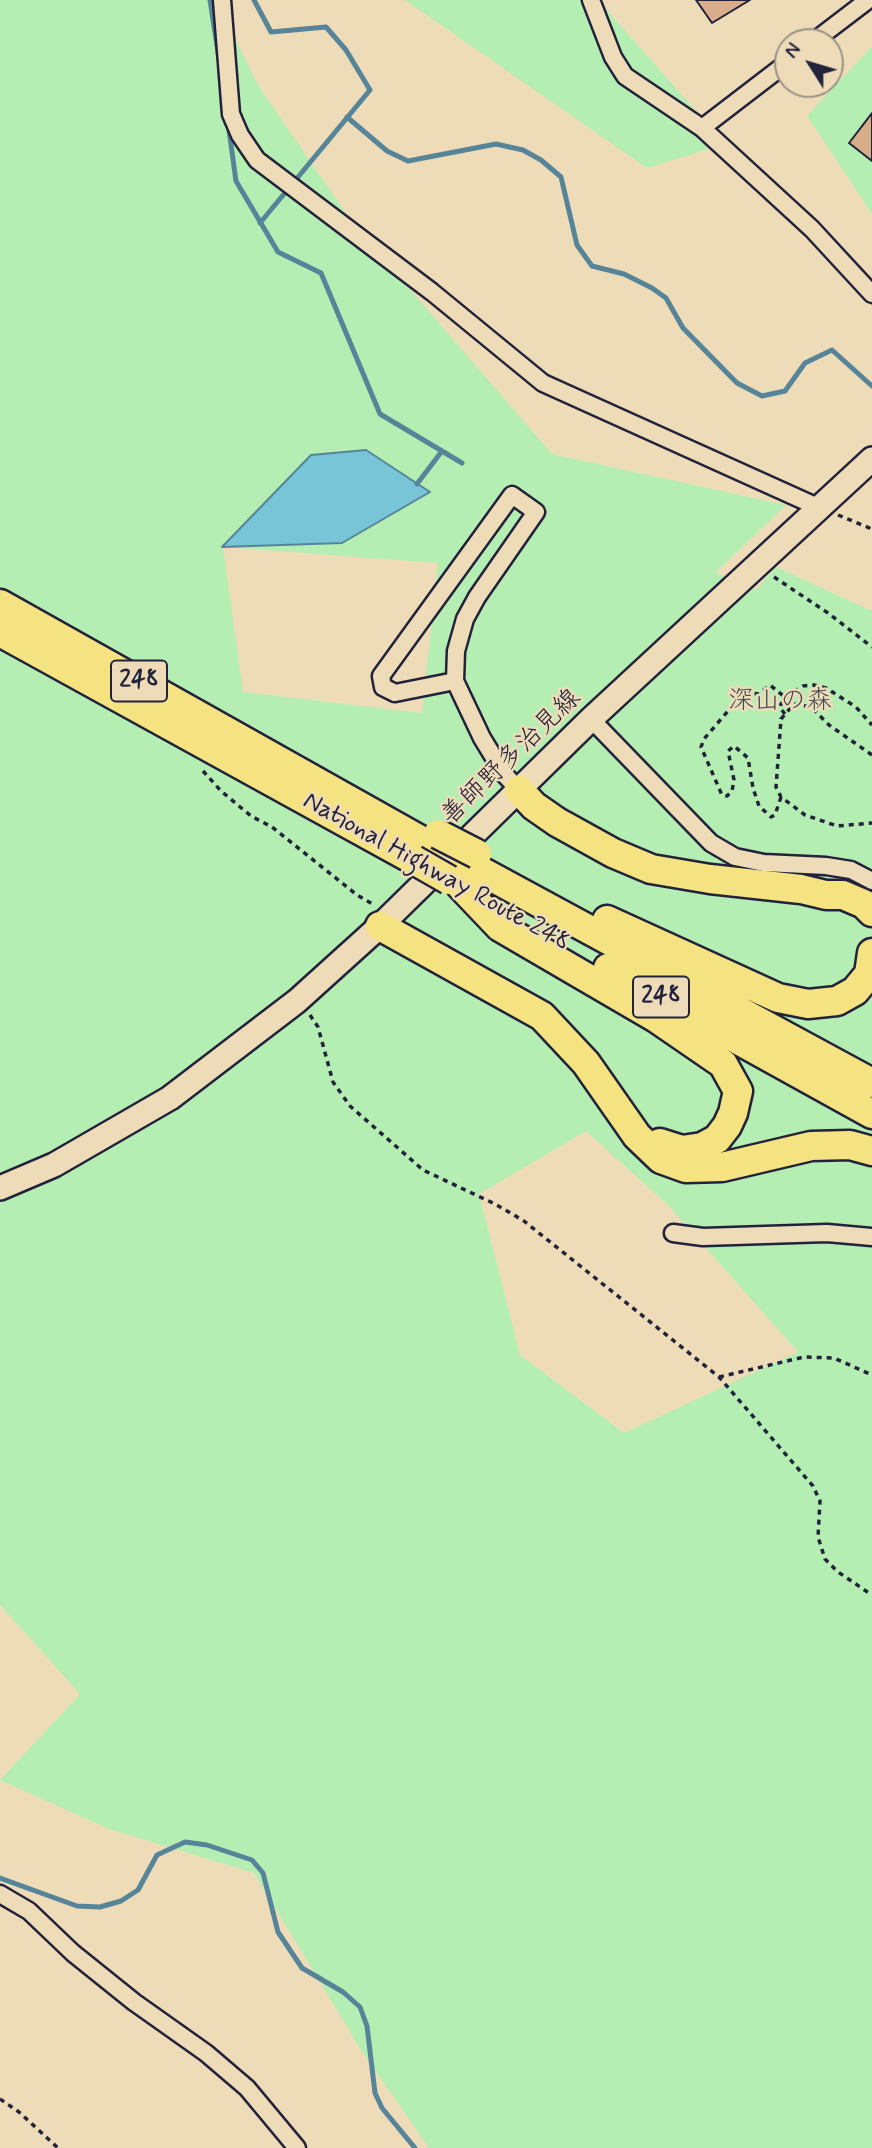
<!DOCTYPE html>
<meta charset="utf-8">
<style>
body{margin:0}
#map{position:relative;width:872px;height:2148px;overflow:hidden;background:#eedcb9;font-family:Mynerve,sans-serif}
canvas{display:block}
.north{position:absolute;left:774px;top:28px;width:70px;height:70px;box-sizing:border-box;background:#eedcb9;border:2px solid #9c9287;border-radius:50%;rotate:307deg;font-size:19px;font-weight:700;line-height:28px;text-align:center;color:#22223b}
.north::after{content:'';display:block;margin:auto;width:24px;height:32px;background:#22223b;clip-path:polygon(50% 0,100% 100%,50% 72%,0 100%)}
</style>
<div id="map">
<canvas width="872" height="2148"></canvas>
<div class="north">N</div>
</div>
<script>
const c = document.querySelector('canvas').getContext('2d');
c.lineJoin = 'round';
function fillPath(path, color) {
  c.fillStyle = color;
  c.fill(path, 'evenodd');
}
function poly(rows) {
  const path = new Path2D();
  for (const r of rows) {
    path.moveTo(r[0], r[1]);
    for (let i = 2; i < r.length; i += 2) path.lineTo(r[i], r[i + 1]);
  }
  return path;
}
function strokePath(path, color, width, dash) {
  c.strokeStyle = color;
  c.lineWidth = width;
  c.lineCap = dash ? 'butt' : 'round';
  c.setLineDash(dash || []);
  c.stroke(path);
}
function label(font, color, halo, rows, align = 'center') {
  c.font = font + ' Mynerve,"Klee One",sans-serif';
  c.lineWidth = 5;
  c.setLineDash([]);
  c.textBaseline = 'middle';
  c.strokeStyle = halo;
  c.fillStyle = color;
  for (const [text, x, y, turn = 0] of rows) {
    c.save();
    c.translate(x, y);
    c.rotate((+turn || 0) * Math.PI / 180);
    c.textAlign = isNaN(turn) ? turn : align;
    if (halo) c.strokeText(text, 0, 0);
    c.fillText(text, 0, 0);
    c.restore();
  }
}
fillPath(poly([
 [0,0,216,0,259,87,352,222,552,454,786,505,715,573,756,590,776,567,872,611,872,2148,429,2148,363,2053,254,1873,109,1829,0,1780,80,1694,0,1605],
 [223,547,438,563,422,713,243,692],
 [586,1131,667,1204,798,1352,624,1433,520,1355,479,1194],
 [405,0,598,0,725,144,647,168],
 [872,46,872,214,807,116]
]), '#b4eeb3');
const water = poly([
 [366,450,430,492,342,543,222,547,311,455,366,450]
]);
fillPath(water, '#79c5d8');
strokePath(water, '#568499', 2);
strokePath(poly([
 [210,0,220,65],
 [254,0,271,32,326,27,346,50,370,90,260,223],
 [347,117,387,151,408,161,496,144,523,150,541,160,561,177,577,245,592,266,624,274,652,288,666,298,683,328,737,383,762,396,785,391,805,363,832,350,872,386],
 [228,123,236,181,278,252,321,273,380,414,462,463],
 [417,484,442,451],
 [0,1878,77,1906,100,1907,121,1901,138,1890,157,1855,185,1842,207,1845,252,1860,263,1873,278,1932,302,1968,343,1992,360,2007,367,2026,375,2093,382,2108,415,2148]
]), '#568499', 5);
const building = poly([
 [696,0,750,0,712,23,696,0],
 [872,113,872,161,849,143,872,113]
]);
fillPath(building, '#d8ad89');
strokePath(building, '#22223b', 2);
const minor = poly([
 [222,0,231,114,240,135,257,160,432,292,543,383,820,508],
 [591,0,613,57,625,76,702,128,812,229,872,294],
 [813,42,868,0],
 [702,128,788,62],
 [455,681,456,651,465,619,477,597,536,512,512,495,381,676,383,687,395,693,455,681,482,738,504,774,519,790],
 [591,719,711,843,735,857,764,863,826,866,851,870,872,881],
 [673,1233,703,1237,827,1233,872,1237],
 [0,1894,29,1911,73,1953,134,2002,206,2053,247,2088,297,2148]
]);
const secondary = poly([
 [0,1188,54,1165,170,1098,297,1001,380,926,591,719,872,459]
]);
const trunk = poly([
 [0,604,429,845],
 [0,632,414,860],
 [519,790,534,806,557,822,613,853,651,869,710,879,801,889,826,895,843,895,864,904,872,912],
 [466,863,872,1083],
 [461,886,500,927,656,1018,723,1064,738,1091,733,1113,727,1126,717,1139,702,1147,682,1150,660,1143],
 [607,920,778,998,808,1004,837,1001,855,991,869,974,872,953],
 [380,926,542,1016,586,1063,637,1136,661,1159,686,1168,722,1167,811,1146,850,1145,872,1151],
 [608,968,872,1114]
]);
strokePath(minor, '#22223b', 21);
strokePath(secondary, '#22223b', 28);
strokePath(trunk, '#22223b', 33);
strokePath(poly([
 [838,515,872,529],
 [774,577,828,613,872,647],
 [785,714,780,708,781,704,790,694,803,686,814,685,826,688,856,707,872,725],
 [872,755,829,725,811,707,794,704,781,719,776,787,781,797,805,815,837,826,872,823],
 [203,771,221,791,251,816,272,827,357,895,374,905],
 [781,797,775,815,771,817,759,806,753,788,748,758,734,746,728,751,734,780,732,791,727,796,722,795,701,747,704,739,740,697,750,693,759,694,770,685,786,698],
 [310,1015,318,1027,333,1082,350,1106,423,1170,495,1204,524,1221,719,1377,813,1486,820,1501,818,1537,825,1559,838,1572,872,1595],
 [719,1377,804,1357,834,1358,872,1375],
 [0,2099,19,2112,58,2148]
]), '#22223b', 3.5, [5, 5]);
strokePath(minor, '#eedcb9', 16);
strokePath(secondary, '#eedcb9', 23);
strokePath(trunk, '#f5e382', 28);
const trunkBridge = poly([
 [438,834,477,854],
 [414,860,449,880]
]);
strokePath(trunkBridge, '#22223b', 33, []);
strokePath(trunkBridge, '#f5e382', 28);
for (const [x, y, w] of [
 [139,681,56],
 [661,997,56]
]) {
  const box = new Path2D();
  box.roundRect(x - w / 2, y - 20.5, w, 41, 5);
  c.fillStyle = '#eedcb9';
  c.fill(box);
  strokePath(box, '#22223b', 2);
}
label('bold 24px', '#22223b', null, [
 ["248",139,681],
 ["248",661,997]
]);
label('26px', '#3f4b53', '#eedcb9', [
 ["深山の森",780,703]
]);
label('26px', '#22223b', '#eedcb9', [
 ["善師野多治見線",512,758,-44],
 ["National Highway Route 248",436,873,29]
]);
</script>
